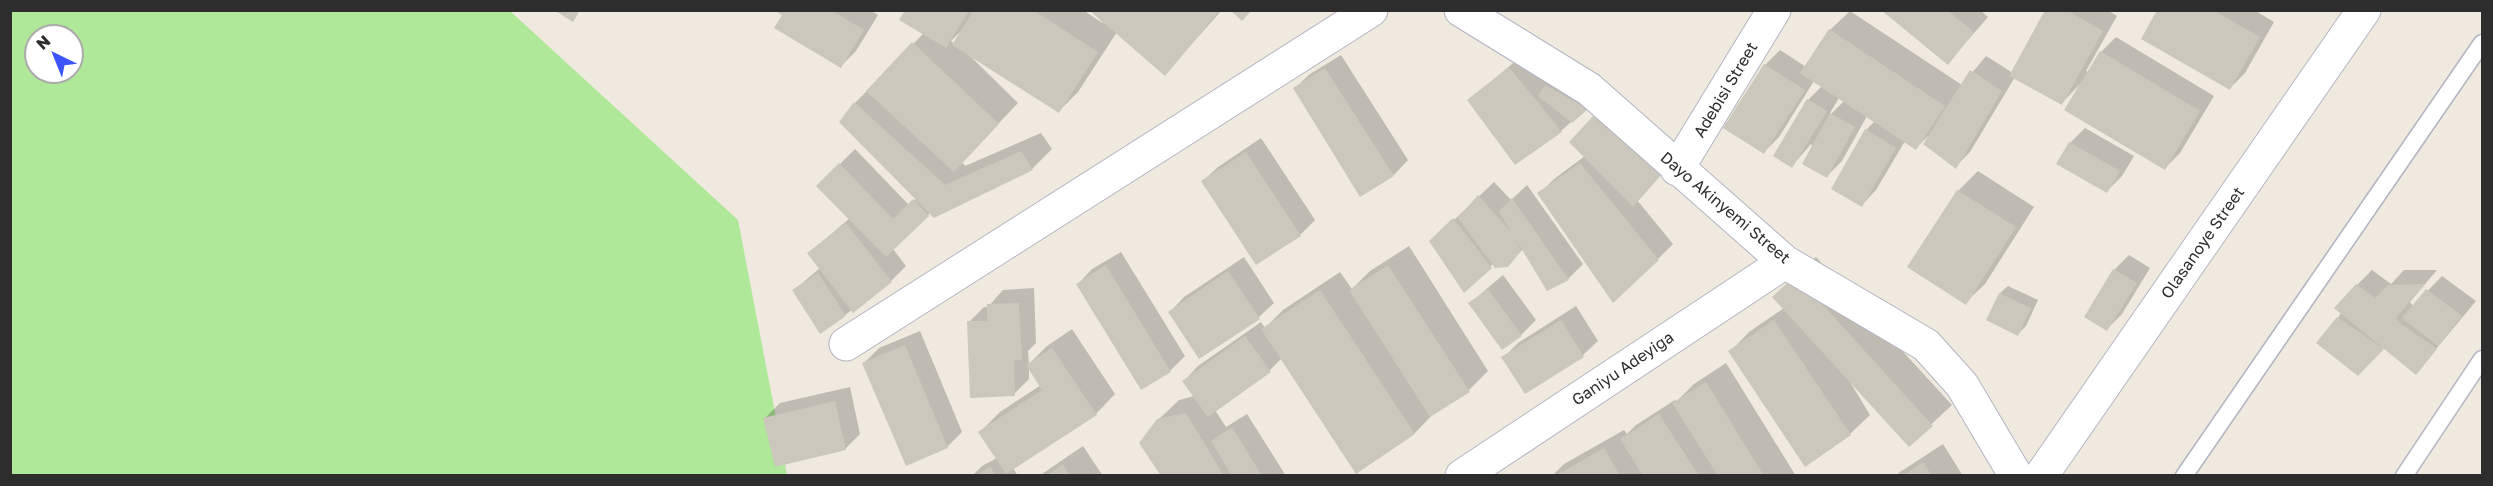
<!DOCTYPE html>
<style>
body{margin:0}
#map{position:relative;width:2493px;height:486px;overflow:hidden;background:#efe9df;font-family:"Golos Text",sans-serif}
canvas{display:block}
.frame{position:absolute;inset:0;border:12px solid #2d2d2d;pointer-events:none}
.north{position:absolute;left:24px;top:24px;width:60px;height:60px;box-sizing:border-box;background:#fff;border:2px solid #ababab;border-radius:50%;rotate:317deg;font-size:16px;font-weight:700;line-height:24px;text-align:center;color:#2d2d2d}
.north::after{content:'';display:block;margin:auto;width:21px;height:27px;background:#3c54ff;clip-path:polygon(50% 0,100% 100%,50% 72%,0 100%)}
</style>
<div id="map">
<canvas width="2493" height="486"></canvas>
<div class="frame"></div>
<div class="north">N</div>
</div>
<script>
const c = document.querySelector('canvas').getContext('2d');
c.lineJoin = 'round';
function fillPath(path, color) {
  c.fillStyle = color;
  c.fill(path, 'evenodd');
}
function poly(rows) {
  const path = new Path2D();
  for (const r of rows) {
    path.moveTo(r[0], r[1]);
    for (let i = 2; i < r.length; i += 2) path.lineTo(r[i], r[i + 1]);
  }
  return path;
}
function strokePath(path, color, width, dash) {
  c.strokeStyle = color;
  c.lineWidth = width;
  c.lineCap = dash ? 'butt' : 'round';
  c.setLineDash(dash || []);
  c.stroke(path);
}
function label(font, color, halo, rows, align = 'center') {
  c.font = font + ' "Golos Text",sans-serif';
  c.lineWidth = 4.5;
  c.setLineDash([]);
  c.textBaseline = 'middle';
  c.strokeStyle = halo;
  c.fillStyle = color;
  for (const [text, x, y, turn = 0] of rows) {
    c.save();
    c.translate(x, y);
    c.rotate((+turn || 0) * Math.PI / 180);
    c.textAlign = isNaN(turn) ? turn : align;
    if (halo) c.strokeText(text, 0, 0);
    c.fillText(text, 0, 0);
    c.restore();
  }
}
fillPath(poly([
 [10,11,510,11,738,220,787,475,11,475],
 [36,36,72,36,72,72,36,72]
]), '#afe899');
fillPath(poly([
 [777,10,870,10,878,15,856,51,841,66],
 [907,10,1083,10,1104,24,1091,10,1222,10,1165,74,1117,32,1078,92,1059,111,967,53,1018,103,962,162,965,166,1041,133,1052,149,1032,169,935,216,931,212,893,249,906,266,891,281,845,315,794,290,820,268,809,253,850,218,818,186,855,149,909,205,917,198,855,103,924,33],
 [963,29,955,44,951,41],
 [1883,10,1980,10,1988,17,1948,63],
 [2047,10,2107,10,2117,16,2086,71,2088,72,2101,52,2116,37,2214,96,2180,153,2165,168,2079,85,2062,103,2015,77,1970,152,1955,167,1928,136,1916,148,1905,141,1876,190,1862,205,1833,188,1866,130,1875,121,1867,116,1842,161,1827,176,1811,144,1792,166,1808,100,1822,86,1814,81,1779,137,1764,152,1765,65,1780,50,1806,67,1830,30,1850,11,1962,85,1986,56,2013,73],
 [1839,98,1844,101,1831,114,1830,113],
 [2159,10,2254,10,2274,22,2245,73,2230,88],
 [1524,54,1602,94,1561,131,1469,100],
 [1341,55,1408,160,1394,175,1295,88,1310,74],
 [2085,128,2134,156,2122,176,2107,191,2070,143],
 [1261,138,1315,220,1300,235,1203,181,1218,167],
 [1585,156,1637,200,1673,244,1658,259,1539,194,1554,179],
 [1978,171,2034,207,1985,284,1965,303,1909,267,1959,190],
 [1494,182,1511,200,1527,185,1583,264,1568,279,1523,249,1507,266,1494,263,1465,291,1431,242],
 [1409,246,1488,371,1469,390,1434,413,1415,433,1357,472,1282,358,1270,370,1215,410,1226,427,1247,414,1286,476,1163,476,1158,420,1179,400,1194,396,1184,381,1198,366,1261,322,1265,328,1283,310,1340,272,1352,289,1370,271],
 [1121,252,1185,356,1170,371,1142,388,1078,284,1092,269],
 [2129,255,2150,268,2122,314,2107,329,2086,317,2114,270],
 [1244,257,1274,303,1259,317,1200,357,1170,312,1184,297],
 [1816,257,1952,405,1909,445,1847,377,1870,415,1850,434,1730,352,1749,332,1784,308,1794,278],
 [2372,270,2391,284,2404,270,2437,270,2410,302,2413,306,2442,276,2476,301,2416,373,2384,347,2358,374,2338,318,2357,285],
 [1503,275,1536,320,1521,335,1470,303],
 [2008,286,2038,300,2026,326,2018,334,2000,293],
 [1034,288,1036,343,1028,351,1029,364,1047,346,1072,329,1115,394,1096,414,1013,468,1018,476,972,476,982,466,997,458,980,432,1000,412,1041,385,1029,367,1029,379,1014,394,969,322,984,307,988,307,1003,290],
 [1576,306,1598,341,1583,355,1503,358,1518,343],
 [920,331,962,432,947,447,864,363,879,348],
 [1726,363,1796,476,1552,476,1564,464,1624,430,1627,434,1636,425,1675,400,1676,402,1694,384],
 [850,387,860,434,845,449,765,418,780,403],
 [1943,444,1963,476,1896,476,1900,472],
 [1083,446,1103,476,1039,476]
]), '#0003');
fillPath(poly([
 [554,10,580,10,573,22],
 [774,10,831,10,864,30,841,68,774,28,782,15],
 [905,10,969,10,946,48,899,20],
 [974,10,1033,10,1098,52,1059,113,952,45],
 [1089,10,1220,10,1165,76],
 [1230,10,1252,10,1242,21],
 [1881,10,1947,10,1974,32,1948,65],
 [2045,10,2066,10,2103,31,2062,105,2009,76],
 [2157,10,2213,10,2260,37,2230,90,2141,39],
 [1829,29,1945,106,1916,150,1800,73],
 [912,42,999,124,954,172,866,91],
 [2100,51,2200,111,2165,170,2064,110],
 [1764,64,1805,90,1764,154,1723,128],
 [1509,67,1562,132,1515,165,1467,100],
 [1325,68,1394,176,1360,197,1293,88],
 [1970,70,2002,91,1956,169,1923,144],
 [1545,85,1588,109,1572,123,1538,96],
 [1807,99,1827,111,1792,168,1773,156],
 [854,102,945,185,1021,151,1033,170,934,218,839,122],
 [1830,113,1855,127,1827,178,1802,164],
 [1594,115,1663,173,1633,207,1569,142],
 [1865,129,1896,148,1862,207,1831,189],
 [2069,142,2120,171,2107,193,2056,164],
 [1246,152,1301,236,1256,265,1201,181],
 [839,163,893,219,913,199,929,216,886,257,816,186],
 [1580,163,1659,260,1613,303,1537,193],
 [1957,190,2016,227,1966,305,1907,267],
 [1478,195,1511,232,1499,211,1512,198,1569,280,1547,291,1515,238,1521,251,1508,267,1495,268,1458,218],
 [1453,218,1492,268,1464,293,1429,241],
 [846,223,892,282,853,313,807,253],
 [1106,265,1171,372,1141,390,1076,284],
 [1388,265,1470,392,1430,417,1349,290],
 [2113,269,2137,283,2107,331,2084,317],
 [1228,271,1260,319,1199,359,1168,312],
 [818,273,846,316,820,334,792,290],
 [1796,275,1933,426,1909,447,1772,297],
 [2356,284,2375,298,2388,285,2425,284,2396,318,2400,323,2437,349,2416,375,2334,308],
 [1488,289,1522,336,1502,350,1468,303],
 [2426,289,2462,316,2438,346,2402,318],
 [1320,290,1415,434,1356,474,1261,329],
 [1999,293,2031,308,2018,336,1986,320],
 [1019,303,1022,360,1014,360,1015,396,970,398,967,321,987,321,987,304],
 [2337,317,2384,349,2358,376,2316,343],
 [1561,320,1584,357,1525,394,1501,357],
 [1774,320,1851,435,1805,467,1728,351],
 [1245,336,1271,372,1208,417,1182,381],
 [905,345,948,448,906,466,862,363],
 [1052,348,1097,415,1006,474,978,432,1042,390,1026,365],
 [1706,382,1764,476,1718,476,1672,403],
 [835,401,846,450,775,467,763,418],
 [1186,413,1224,476,1161,476,1139,443,1157,419],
 [1659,414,1699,476,1643,476,1620,439],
 [1232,427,1262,476,1232,476,1211,441],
 [1604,448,1620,476,1555,476],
 [1923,462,1932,476,1903,476],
 [1063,464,1070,476,1046,476],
 [991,467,995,476,975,476]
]), '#cbc7bd');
const lane = poly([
 [2184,476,2482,43],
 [2404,476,2482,359]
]);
const street = poly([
 [1461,10,1589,89,1785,262,1926,345,1962,385,2016,476],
 [1677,169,1774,10],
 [846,344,1371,10],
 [1462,476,1785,262],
 [2041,476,2364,10]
]);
strokePath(lane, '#b3b4c1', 19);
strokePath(street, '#b3b4c1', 35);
strokePath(lane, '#fff', 16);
strokePath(street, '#fff', 33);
label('16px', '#2d2d2d', '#fff', [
 ["Adebisi Street",1726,90,-59],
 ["Dayo Akinyemi Street",1725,208,40],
 ["Olasanoye Street",2203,243,-55],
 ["Ganiyu Adeyiga",1623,369,-34]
]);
</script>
